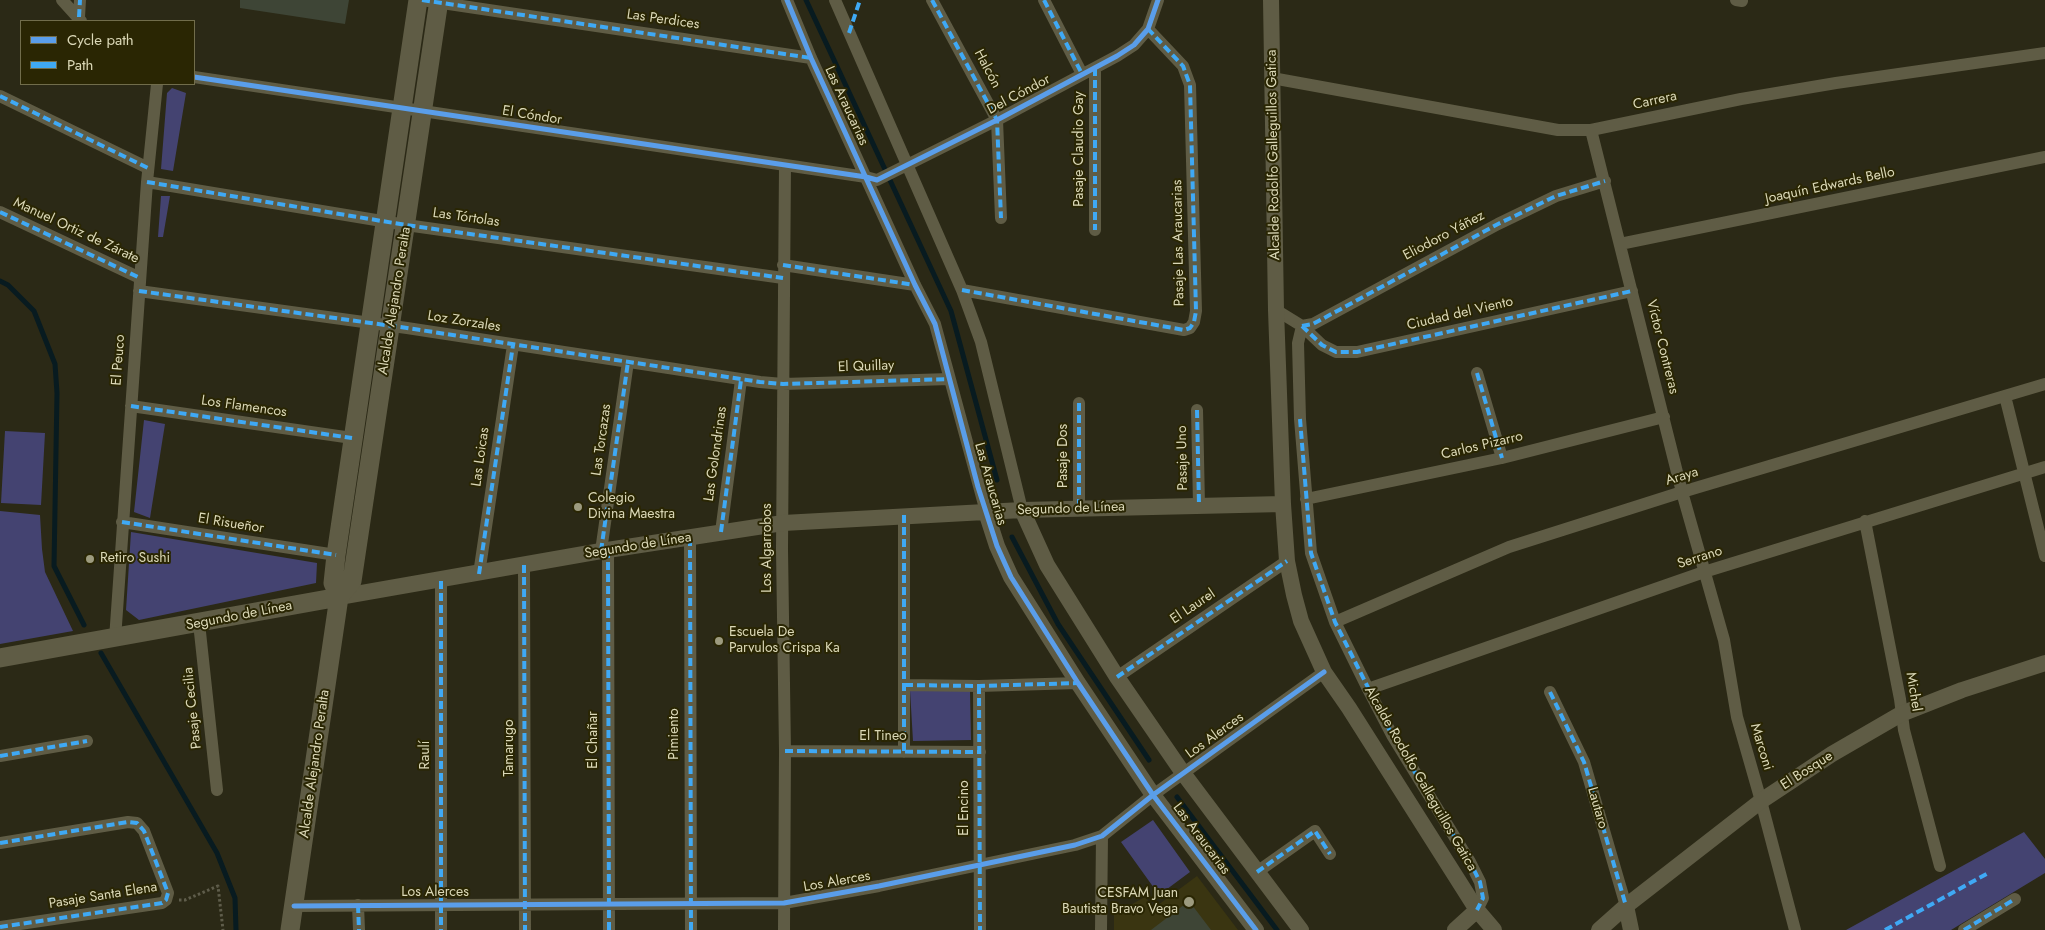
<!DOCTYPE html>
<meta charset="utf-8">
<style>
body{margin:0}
#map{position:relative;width:2045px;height:930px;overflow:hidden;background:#2b2916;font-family:Jost,sans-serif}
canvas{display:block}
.legend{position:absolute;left:20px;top:20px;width:175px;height:65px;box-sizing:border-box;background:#2a2603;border:1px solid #716d4b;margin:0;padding:6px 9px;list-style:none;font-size:15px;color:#dbd8b7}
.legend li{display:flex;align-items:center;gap:10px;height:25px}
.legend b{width:25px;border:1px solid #716d4b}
</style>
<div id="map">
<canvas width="2045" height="930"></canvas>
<ul class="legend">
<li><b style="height:6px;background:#5a9eea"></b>Cycle path</li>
<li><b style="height:6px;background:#3fa9f5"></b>Path</li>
</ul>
</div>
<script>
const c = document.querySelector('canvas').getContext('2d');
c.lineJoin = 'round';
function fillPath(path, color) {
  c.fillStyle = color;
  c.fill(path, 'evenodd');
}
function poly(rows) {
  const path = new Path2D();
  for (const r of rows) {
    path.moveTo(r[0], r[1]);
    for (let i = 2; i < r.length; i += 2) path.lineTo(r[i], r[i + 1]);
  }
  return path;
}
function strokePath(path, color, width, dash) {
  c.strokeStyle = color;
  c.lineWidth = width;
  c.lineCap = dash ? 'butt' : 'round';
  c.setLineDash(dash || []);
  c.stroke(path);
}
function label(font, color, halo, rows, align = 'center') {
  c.font = font + ' Jost,sans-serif';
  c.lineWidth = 4;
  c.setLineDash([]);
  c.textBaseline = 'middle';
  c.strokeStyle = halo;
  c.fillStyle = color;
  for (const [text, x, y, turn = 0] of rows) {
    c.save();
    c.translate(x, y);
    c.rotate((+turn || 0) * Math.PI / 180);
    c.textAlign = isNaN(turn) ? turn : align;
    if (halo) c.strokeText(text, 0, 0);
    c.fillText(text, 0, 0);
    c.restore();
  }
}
fillPath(poly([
 [1197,876,1238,930,1114,930,1114,914,1145,897,1154,908]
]), '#3a3511');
fillPath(poly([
 [172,88,186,93,173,171,161,169,167,93],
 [161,196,170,196,163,237,158,237],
 [144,420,165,424,150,518,134,512],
 [5,431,45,433,41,505,1,503],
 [0,511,40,515,42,549,45,572,73,631,0,644],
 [131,532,317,563,316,583,139,620,126,610],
 [910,690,970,691,971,740,913,741],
 [1153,820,1190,872,1159,895,1121,842],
 [2024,832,2045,859,2045,873,1951,930,1846,930]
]), '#444371');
strokePath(poly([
 [806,0,951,311,997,480],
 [0,281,8,285,34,311,55,364,57,393,54,566,84,625],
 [1012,537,1058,624,1149,760],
 [101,653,217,853,235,898,236,930],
 [1177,797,1277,930]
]), '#081b20', 5);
fillPath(poly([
 [240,0,349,0,345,24,240,8],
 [1189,901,1211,930,1151,930]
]), '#3e4536');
strokePath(poly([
 [179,900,185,900,218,886,223,930]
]), '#5f5d4b', 3, [2.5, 2.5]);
strokePath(poly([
 [62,0,81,21],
 [422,0,811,58],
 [787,0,811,58,915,285,935,324,986,512],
 [835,0,962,290,981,342,1022,510],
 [932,0,997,120,1001,218],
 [1044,0,1082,74],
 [1736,0,1742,1],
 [79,17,80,0],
 [1095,68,1095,230],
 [194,77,866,177,877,180,997,120,1117,56,1134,45,1148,29,1158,0],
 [1272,78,1558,130,1591,130,1741,99,1836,83,2045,53],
 [0,96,148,168],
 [1591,130,1682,492,1724,640,1737,717,1761,801,1795,930],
 [147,182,406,225,783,278],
 [0,212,140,278],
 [1620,244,2045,157],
 [783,265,915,285],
 [962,290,1184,330,1190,328,1194,322,1196,311,1190,85,1183,66,1148,29],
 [139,291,407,328,760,382,783,384,950,379],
 [1276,310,1302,326,1322,345,1336,352,1357,352,1632,291],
 [1302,326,1298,343,1300,419,1311,553,1335,622,1368,689,1392,735,1470,862,1480,882,1483,898,1477,910],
 [1302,326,1313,324,1498,224,1556,196,1605,181],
 [1477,373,1502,458],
 [2005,396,2045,556],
 [1079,403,1079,509],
 [131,406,352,438],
 [1197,410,1199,505],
 [1306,499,1502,458,1664,417],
 [904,515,904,752],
 [1865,521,1900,699,1904,730,1940,866],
 [122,522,336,555],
 [721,532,741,380],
 [690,538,691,930],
 [608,550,609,930],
 [601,551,628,362],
 [524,565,525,930],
 [479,574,513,345],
 [441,581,441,930],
 [1335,622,1509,547,1682,492,2045,384],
 [199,623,217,790],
 [115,639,147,182,157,84],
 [1117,677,1287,561],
 [905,685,979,686,1078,683],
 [979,686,980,930],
 [1368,689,1704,572,2045,467],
 [1550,692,1584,762,1626,906],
 [785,751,980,752],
 [0,756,87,741],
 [0,843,128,822,137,823,144,831,168,893,166,900,162,903,0,927],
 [1257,872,1315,831,1330,854],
 [358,905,359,930],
 [294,906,784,903,879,886,1075,845,1102,836,1153,795,1324,672],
 [784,930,785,751,782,549,785,166],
 [1101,930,1102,836],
 [1964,930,2015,899]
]), '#5f5c45', 12);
strokePath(poly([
 [1271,0,1276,310,1283,504,1287,561,1294,595,1301,621,1324,672,1349,708,1477,910,1494,930],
 [1022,510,1047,565,1117,677,1183,773,1301,930],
 [986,512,997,546,1011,577,1078,683,1153,795,1256,930],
 [339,597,601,551,783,523,1022,510,1283,504],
 [1626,906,1631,930],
 [1455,930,1477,910],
 [1599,930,1626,906,1761,801,1832,754,1901,714,1962,690,2045,663]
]), '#5f5c45', 16);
strokePath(poly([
 [339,597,333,583,336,555,418,0],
 [0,658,339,597],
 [290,930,339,597,352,581,439,0]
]), '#5f5c45', 19);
strokePath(poly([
 [422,0,811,58],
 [932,0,997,120,1001,218],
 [1044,0,1082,74],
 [79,17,80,0],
 [849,33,860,0],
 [1095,68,1095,230],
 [0,96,148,168],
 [147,182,406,225,783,278],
 [0,212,140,278],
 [783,265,915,285],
 [962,290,1184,330,1190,328,1194,322,1196,311,1190,85,1183,66,1148,29],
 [139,291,407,328,760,382,783,384,950,379],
 [1302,326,1322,345,1336,352,1357,352,1632,291],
 [1302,326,1313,324,1498,224,1556,196,1605,181],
 [1477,373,1502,458],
 [1079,403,1079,509],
 [131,406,352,438],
 [1197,410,1199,505],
 [1300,419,1311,553,1335,622,1392,735,1470,862,1480,882,1483,898,1477,910],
 [904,515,904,752],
 [122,522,336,555],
 [721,532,741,380],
 [690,538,691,930],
 [608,550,609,930],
 [601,551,628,362],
 [524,565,525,930],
 [479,574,513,345],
 [441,581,441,930],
 [1117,677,1287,561],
 [905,685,979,686,1078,683],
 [979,686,980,930],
 [1550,692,1584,762,1626,906],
 [785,751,980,752],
 [0,756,87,741],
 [0,843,128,822,137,823,144,831,168,893,166,900,162,903,0,927],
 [1257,872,1315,831,1330,854],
 [358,905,359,930],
 [1885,930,1990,872],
 [1964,930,2015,899]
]), '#3fa9f5', 4, [8, 4]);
strokePath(poly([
 [787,0,811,58,915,285,935,324,978,487,997,546,1011,577,1078,683,1153,795,1256,930],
 [194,77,866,177,877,180,997,120,1117,56,1134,45,1148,29,1158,0],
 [294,906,784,903,879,886,1075,845,1102,836,1153,795,1324,672]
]), '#5a9eea', 5);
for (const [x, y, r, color] of [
 [578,507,5,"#9d9b7f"],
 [90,559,5,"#9d9b7f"],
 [719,641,5,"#9d9b7f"],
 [1189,902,6,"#9d9b7f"]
]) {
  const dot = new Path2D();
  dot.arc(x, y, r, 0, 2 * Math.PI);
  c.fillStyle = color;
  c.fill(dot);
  strokePath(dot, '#2a2603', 2);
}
label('14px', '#dbd8b7', '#2a2603', [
 ["Las Perdices",663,20,8],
 ["Halcón",987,69,62],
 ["Del Cóndor",1019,95,-28],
 ["Carrera",1655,101,-12],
 ["Las Araucarias",846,106,65],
 ["El Cóndor",532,116,9],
 ["Pasaje Claudio Gay",1080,149,-90],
 ["Alcalde Rodolfo Galleguillos Gatica",1274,155,-91],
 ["Joaquín Edwards Bello",1830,186,-12],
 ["Las Tórtolas",466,218,8],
 ["Manuel Ortiz de Zárate",76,231,25],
 ["Eliodoro Yáñez",1444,236,-28],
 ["Pasaje Las Araucarias",1179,243,-91],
 ["Alcalde Alejandro Peralta",395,301,-81],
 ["Ciudad del Viento",1460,314,-13],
 ["Loz Zorzales",464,322,9],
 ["Víctor Contreras",1662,347,76],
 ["El Peuco",119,360,-86],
 ["El Quillay",866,367,-2],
 ["Los Flamencos",244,407,8],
 ["Las Torcazas",602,440,-82],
 ["Carlos Pizarro",1482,446,-13],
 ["Las Golondrinas",716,454,-82],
 ["Pasaje Dos",1064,456,-90],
 ["Las Loicas",481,457,-82],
 ["Pasaje Uno",1183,458,-91],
 ["Araya",1682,477,-17],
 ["Las Araucarias",990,484,74],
 ["Segundo de Línea",1071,509,-2],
 ["El Risueñor",231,524,9],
 ["Segundo de Línea",638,546,-9],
 ["Los Algarrobos",768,548,-90],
 ["Serrano",1700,558,-18],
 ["El Laurel",1193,607,-34],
 ["Segundo de Línea",239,616,-11],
 ["Michel",1913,692,81],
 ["Pasaje Cecilia",193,708,-96],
 ["Pimiento",675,734,-90],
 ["Los Alerces",1215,736,-36],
 ["El Tineo",883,737],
 ["El Chañar",594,740,-90],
 ["Marconi",1761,747,73],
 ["Tamarugo",510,748,-90],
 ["Raulí",426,755,-90],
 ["Alcalde Alejandro Peralta",315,764,-82],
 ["El Bosque",1807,771,-33],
 ["Alcalde Rodolfo Galleguillos Gatica",1420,779,60],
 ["El Encino",965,808,-90],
 ["Lautaro",1597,808,74],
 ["Las Araucarias",1201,839,53],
 ["Los Alerces",837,882,-10],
 ["Los Alerces",435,893],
 ["Pasaje Santa Elena",103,896,-9]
]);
label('14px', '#dbd8b7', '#2a2603', [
 ["Colegio",588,499],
 ["Divina Maestra",588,515],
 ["Retiro Sushi",100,559],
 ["Escuela De",729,633],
 ["Parvulos Crispa Ka",729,649],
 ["CESFAM Juan",1178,894,"right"],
 ["Bautista Bravo Vega",1178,910,"right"]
], 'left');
</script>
